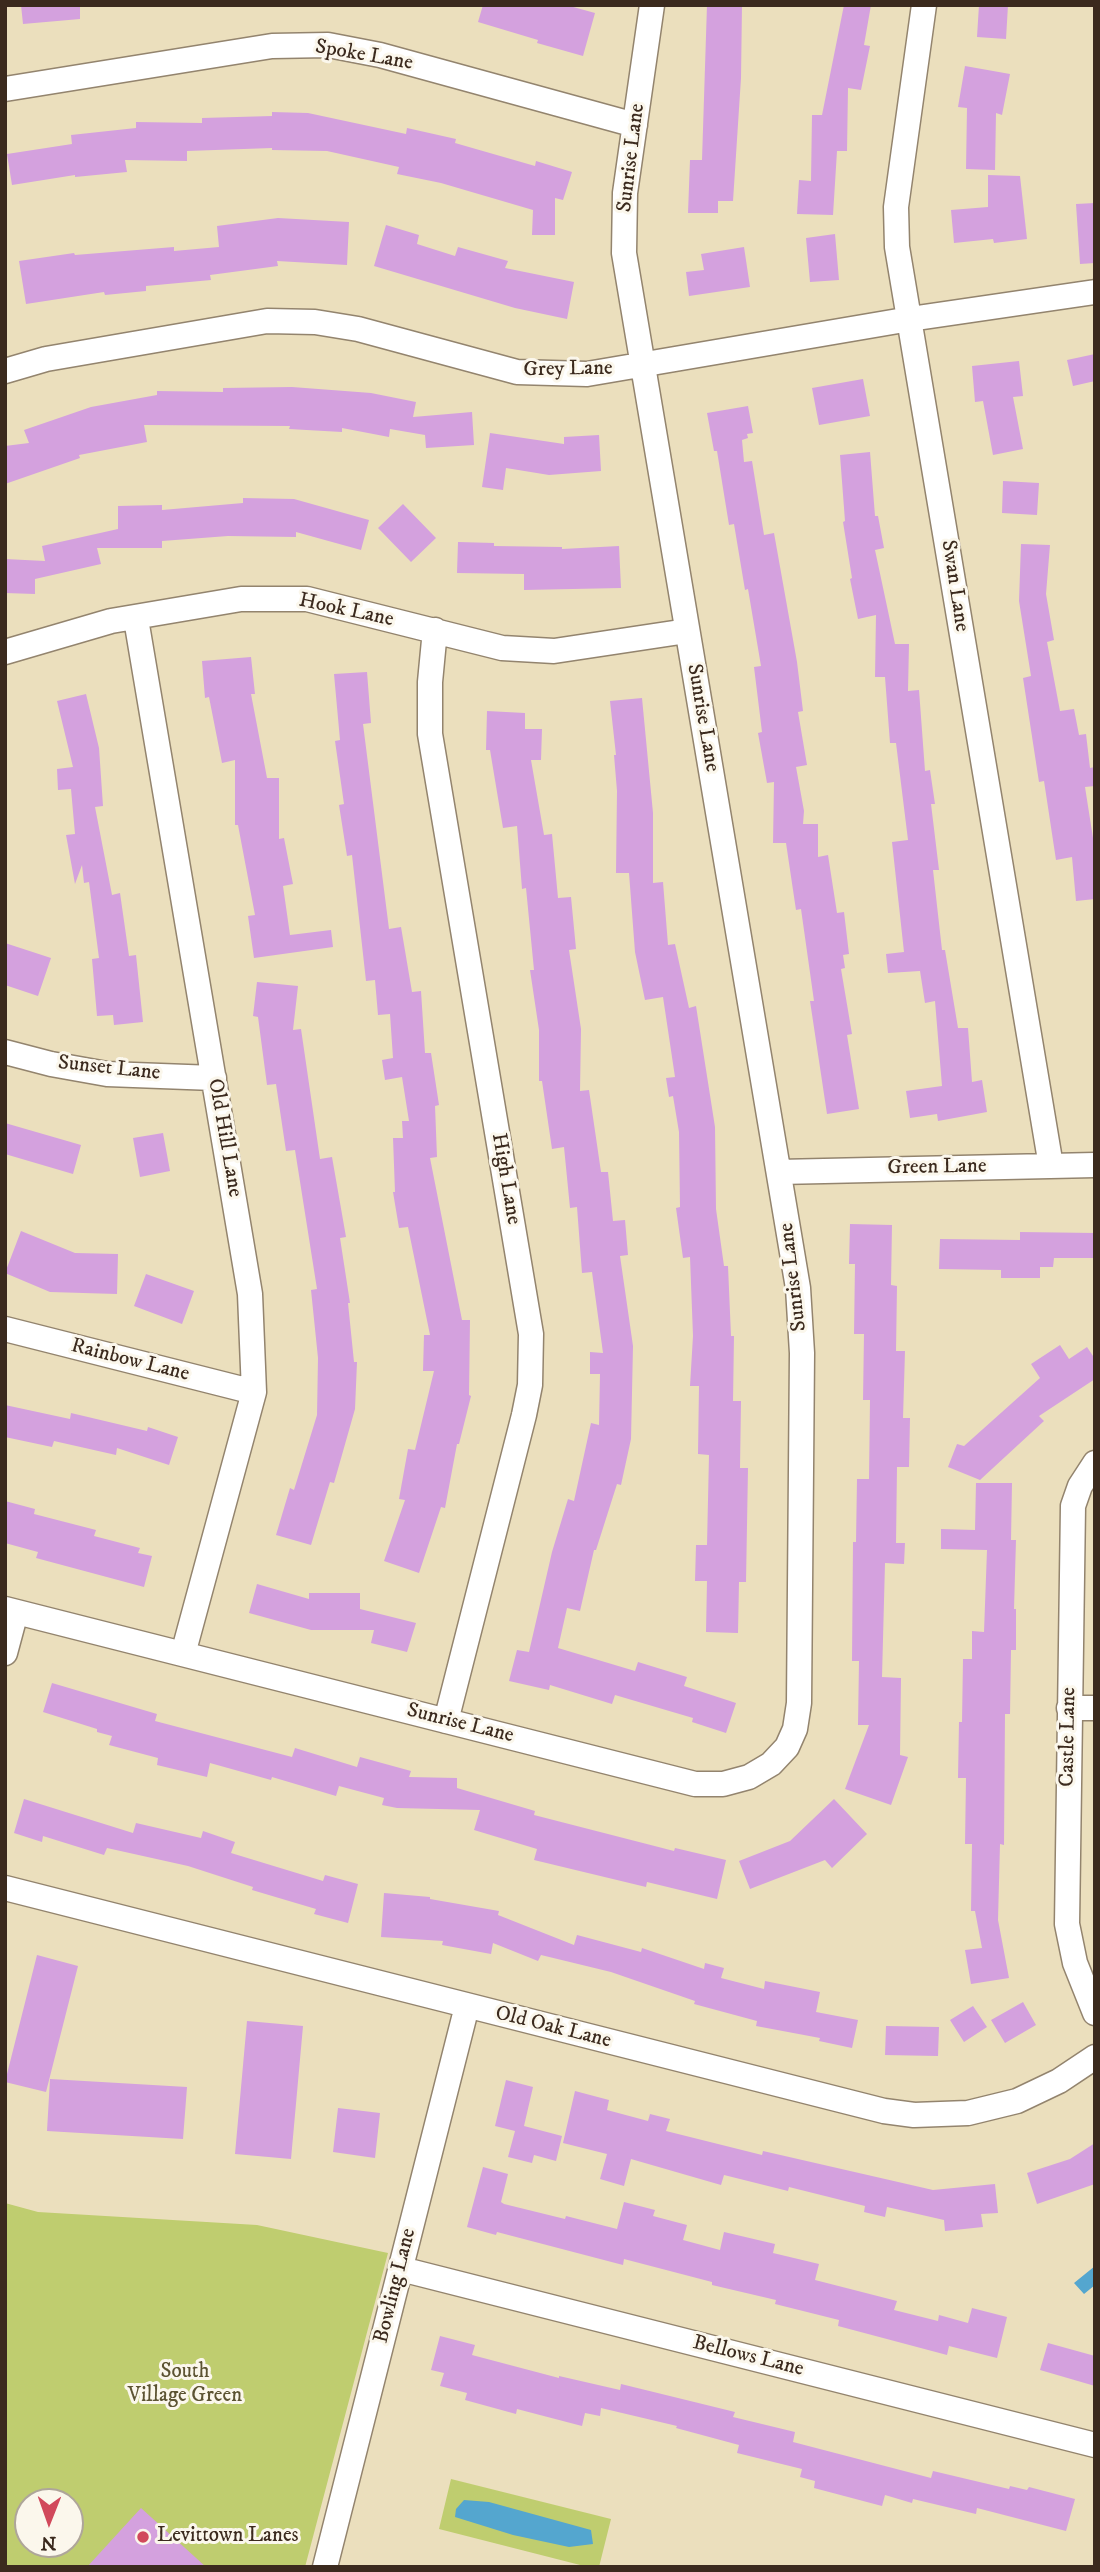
<!DOCTYPE html>
<style>
body{margin:0}
#map{position:relative;width:1100px;height:2572px;overflow:hidden;background:#ebdfbd;font-family:"IM FELL DW Pica",serif}
canvas{display:block}
.frame{position:absolute;inset:0;border:7px solid #3b2a1e;pointer-events:none}
.north{position:absolute;left:14px;top:2488px;width:70px;height:70px;box-sizing:border-box;background:#fbf7ec;border:2px solid #aea59a;border-radius:50%;rotate:181deg;font-size:19px;font-weight:700;line-height:28px;text-align:center;color:#3b2a1e}
.north::after{content:'';display:block;margin:auto;width:24px;height:32px;background:#d1495b;clip-path:polygon(50% 0,100% 100%,50% 72%,0 100%)}
</style>
<div id="map">
<canvas width="1100" height="2572"></canvas>
<div class="frame"></div>
<div class="north">N</div>
</div>
<script>
const c = document.querySelector('canvas').getContext('2d');
c.lineJoin = 'round';
function fillPath(path, color) {
  c.fillStyle = color;
  c.fill(path, 'evenodd');
}
function poly(rows) {
  const path = new Path2D();
  for (const r of rows) {
    path.moveTo(r[0], r[1]);
    for (let i = 2; i < r.length; i += 2) path.lineTo(r[i], r[i + 1]);
  }
  return path;
}
function strokePath(path, color, width, dash) {
  c.strokeStyle = color;
  c.lineWidth = width;
  c.lineCap = dash ? 'butt' : 'round';
  c.setLineDash(dash || []);
  c.stroke(path);
}
function label(font, color, halo, rows, align = 'center') {
  c.font = font + ' "IM FELL DW Pica",serif';
  c.lineWidth = 6;
  c.setLineDash([]);
  c.textBaseline = 'middle';
  c.strokeStyle = halo;
  c.fillStyle = color;
  for (const [text, x, y, turn = 0] of rows) {
    c.save();
    c.translate(x, y);
    c.rotate((+turn || 0) * Math.PI / 180);
    c.textAlign = isNaN(turn) ? turn : align;
    if (halo) c.strokeText(text, 0, 0);
    c.fillText(text, 0, 0);
    c.restore();
  }
}
fillPath(poly([
 [5,2203,38,2212,257,2225,388,2253,305,2567,5,2567],
 [28,2502,70,2502,70,2544,28,2544],
 [451,2479,611,2519,599,2567,588,2567,439,2529]
]), '#bfcd6f');
fillPath(poly([
 [1095,2266,1095,2285,1084,2294,1074,2283],
 [464,2500,489,2502,591,2530,593,2544,569,2547,513,2535,455,2517,456,2509]
]), '#54a6cf');
fillPath(poly([
 [21,5,80,5,80,19,23,24],
 [483,5,566,5,595,13,583,56,537,43,538,40,478,22],
 [707,5,742,5,741,78,733,201,718,201,718,213,688,213,690,160,702,160],
 [844,5,871,5,864,45,870,46,861,90,848,88,847,151,837,151,833,215,797,214,799,180,811,181,812,115,822,115],
 [979,5,1008,5,1006,39,977,37],
 [965,66,1010,74,1002,115,996,113,995,170,966,169,967,108,958,107],
 [272,112,308,113,406,134,407,128,456,139,455,143,535,166,536,161,572,172,563,200,555,198,555,235,532,235,533,210,441,183,397,174,399,167,327,151,272,150,272,148,187,151,187,161,125,160,127,172,75,177,75,175,12,185,7,154,72,144,71,135,136,128,136,122,202,123,202,118,272,116],
 [988,175,1020,176,1027,239,994,243,993,239,954,243,951,210,988,207],
 [1095,203,1095,263,1080,264,1076,204],
 [278,218,349,222,347,265,277,261,278,266,210,275,211,280,146,286,146,291,105,295,104,292,26,304,19,261,74,253,75,255,174,247,174,251,219,247,217,226],
 [386,225,419,235,417,244,455,256,458,247,508,261,505,268,574,282,567,319,515,308,374,266],
 [835,234,839,280,810,282,806,238],
 [744,247,750,287,689,296,686,272,704,270,701,254],
 [1095,354,1095,381,1073,386,1067,360],
 [1019,361,1023,396,1013,397,1023,449,993,455,983,401,975,402,972,366],
 [863,379,870,416,819,425,812,388],
 [292,387,371,393,416,402,413,417,472,412,474,445,426,448,425,435,390,429,389,437,342,428,342,432,289,429,290,426,144,425,147,442,79,455,80,458,5,484,5,446,29,443,24,430,91,407,157,395,157,391,223,392,223,388],
 [748,406,753,433,747,434,748,438,742,440,744,462,752,461,764,535,774,533,797,662,803,711,798,712,807,765,796,767,804,811,803,824,818,824,818,857,828,855,837,913,844,912,849,954,843,955,845,968,841,969,852,1034,847,1035,859,1109,827,1114,810,1001,814,1001,801,909,796,910,786,843,773,843,774,782,767,783,758,733,762,732,754,667,761,666,748,589,745,590,734,524,729,525,717,451,714,451,707,413],
 [490,433,564,444,564,437,599,435,601,471,549,475,506,468,503,490,482,487],
 [870,452,875,516,878,516,884,548,875,550,895,644,909,644,908,691,919,690,925,771,930,770,935,804,931,804,939,870,933,870,942,950,945,950,958,1028,968,1028,972,1082,982,1080,987,1112,938,1121,937,1114,910,1118,906,1091,942,1086,935,1001,925,1003,920,971,888,973,886,954,904,952,892,842,908,840,896,743,890,743,885,677,875,677,876,615,858,619,850,579,852,578,843,522,845,521,840,455],
 [1003,481,1039,483,1037,515,1002,513],
 [243,498,294,499,369,520,361,550,296,532,296,537,228,536,162,541,162,548,97,548,101,564,35,579,35,594,5,593,5,559,45,561,42,546,118,529,118,506,162,505,162,510,243,503],
 [403,504,436,538,411,562,378,528],
 [458,542,494,543,494,546,562,547,562,549,619,546,621,588,524,590,524,574,457,573],
 [1021,544,1050,545,1046,594,1054,640,1047,642,1060,711,1074,709,1079,735,1086,734,1090,768,1095,767,1095,786,1085,787,1093,838,1095,838,1095,899,1076,901,1072,857,1056,860,1044,781,1039,782,1023,678,1031,676,1019,601],
 [251,657,255,694,251,694,267,778,279,778,279,839,284,838,293,884,283,886,290,935,331,930,333,947,254,958,248,916,255,915,238,825,235,825,235,760,222,763,209,697,205,698,202,661],
 [367,672,371,723,363,724,389,929,401,927,412,992,421,991,425,1053,431,1053,439,1105,435,1106,437,1157,430,1158,462,1320,470,1320,469,1395,471,1396,459,1444,457,1444,445,1508,441,1507,419,1573,384,1561,405,1500,399,1499,408,1449,415,1450,434,1371,423,1371,424,1335,430,1335,408,1227,399,1228,393,1192,395,1192,393,1138,403,1138,402,1121,409,1121,402,1077,385,1080,382,1060,393,1058,390,1014,378,1015,375,980,366,981,352,855,347,856,339,805,344,804,335,741,340,740,334,674],
 [86,694,99,748,103,806,95,807,112,895,120,893,129,956,136,955,143,1022,114,1025,113,1015,97,1016,92,959,99,958,89,882,84,883,82,865,75,884,66,835,75,834,71,789,58,790,57,769,73,767,57,701],
 [642,698,653,813,653,883,663,882,668,945,675,944,689,1008,696,1006,715,1127,716,1209,724,1266,728,1266,731,1336,734,1336,733,1401,741,1401,740,1468,748,1468,746,1582,739,1582,738,1633,706,1632,707,1581,695,1581,696,1545,707,1545,709,1455,698,1454,699,1386,690,1386,693,1336,690,1257,683,1258,676,1208,680,1207,679,1132,673,1096,669,1097,666,1078,675,1077,663,997,645,1000,635,952,629,873,616,873,617,791,614,755,616,755,610,701],
 [487,711,525,713,525,729,542,729,541,760,531,760,544,835,552,834,558,898,571,897,576,949,569,950,581,1029,580,1091,589,1090,601,1172,608,1172,613,1221,625,1220,628,1255,620,1256,633,1346,631,1439,621,1485,617,1484,596,1550,594,1550,580,1611,567,1608,558,1648,635,1671,638,1662,687,1677,684,1686,736,1703,726,1733,692,1722,693,1718,615,1695,612,1704,550,1685,549,1690,509,1681,517,1650,529,1652,552,1552,568,1499,574,1501,591,1423,599,1425,600,1374,590,1374,590,1352,603,1353,592,1272,582,1273,577,1207,570,1208,564,1147,552,1149,542,1081,539,1081,539,1030,530,970,534,970,526,888,522,889,517,826,503,828,490,750,486,750],
 [5,943,51,958,38,996,5,985],
 [257,982,298,986,293,1030,301,1029,320,1159,332,1157,346,1237,340,1238,350,1303,348,1303,354,1362,357,1362,355,1409,334,1483,330,1482,311,1545,276,1535,290,1488,294,1490,317,1415,318,1358,311,1290,317,1289,295,1150,286,1151,276,1084,267,1085,258,1017,253,1016],
 [5,1123,81,1145,73,1174,5,1154],
 [163,1133,170,1171,140,1177,133,1138],
 [850,1224,892,1225,891,1285,897,1286,896,1351,905,1351,903,1418,910,1418,909,1467,897,1467,896,1543,905,1543,904,1564,885,1563,882,1677,901,1678,900,1755,908,1757,891,1805,845,1789,869,1725,858,1725,859,1661,852,1661,853,1542,856,1542,857,1479,869,1479,870,1400,863,1400,864,1334,854,1334,855,1264,849,1264],
 [21,1231,75,1253,118,1254,117,1294,50,1292,5,1273],
 [1020,1232,1095,1233,1095,1258,1054,1258,1053,1267,1040,1267,1040,1278,1001,1278,1001,1270,939,1269,940,1239,1020,1240],
 [146,1274,194,1291,182,1324,134,1306],
 [1060,1345,1069,1359,1087,1347,1095,1359,1095,1379,1039,1416,1044,1421,980,1480,948,1467,957,1444,964,1446,1040,1378,1031,1364],
 [5,1405,70,1419,71,1413,147,1431,148,1427,178,1437,169,1465,117,1448,116,1455,54,1441,52,1447,5,1437],
 [976,1483,1012,1483,1011,1540,1016,1540,1014,1609,1016,1609,1016,1650,1011,1650,1010,1714,1005,1714,1004,1845,1000,1844,998,1920,1009,1978,971,1984,965,1950,982,1948,975,1911,971,1911,972,1844,965,1844,966,1778,958,1778,959,1722,962,1722,963,1659,972,1659,972,1631,984,1632,987,1550,941,1549,941,1529,975,1530],
 [5,1501,35,1509,34,1514,96,1530,94,1536,140,1548,138,1553,152,1556,144,1587,36,1558,38,1552,5,1543],
 [257,1584,309,1599,309,1593,360,1593,360,1609,416,1623,407,1652,371,1643,374,1630,311,1630,249,1613],
 [52,1683,157,1714,155,1721,292,1757,295,1748,357,1767,360,1757,411,1771,409,1777,457,1778,457,1788,535,1811,534,1815,674,1851,675,1848,726,1860,717,1899,647,1882,646,1887,534,1860,537,1849,474,1830,480,1810,397,1808,382,1805,384,1798,339,1786,336,1796,272,1777,271,1780,210,1763,207,1777,157,1765,158,1758,109,1745,112,1736,97,1732,97,1729,43,1712],
 [24,1799,133,1833,136,1823,201,1838,203,1831,235,1842,231,1853,323,1881,325,1875,358,1884,348,1923,314,1914,316,1909,252,1890,253,1887,188,1866,107,1848,104,1855,43,1836,42,1842,14,1833],
 [834,1799,867,1834,832,1868,825,1860,750,1889,739,1861,790,1841],
 [384,1893,430,1897,430,1899,499,1911,498,1915,574,1945,577,1935,641,1952,642,1948,704,1969,705,1963,724,1968,721,1978,764,1989,765,1981,820,1992,816,2012,858,2020,852,2048,819,2041,820,2038,756,2026,757,2021,694,2004,695,2001,611,1972,541,1955,538,1961,493,1943,491,1954,442,1945,443,1941,381,1937],
 [37,1955,78,1966,46,2092,5,2082],
 [1023,2002,1036,2025,1005,2043,991,2020],
 [973,2006,987,2027,964,2042,950,2020],
 [247,2021,303,2026,291,2159,235,2154],
 [886,2026,939,2027,938,2056,885,2055],
 [50,2079,187,2087,183,2139,47,2131],
 [506,2080,533,2087,524,2126,562,2136,556,2161,534,2155,532,2163,508,2157,515,2131,495,2126],
 [575,2091,609,2100,607,2110,648,2121,650,2114,670,2119,666,2131,762,2155,763,2151,933,2190,995,2184,998,2213,981,2214,983,2227,945,2231,944,2220,887,2207,885,2217,864,2212,865,2206,789,2187,788,2191,724,2175,721,2185,631,2159,624,2186,600,2179,607,2154,563,2143],
 [338,2108,380,2113,375,2158,333,2152],
 [1095,2143,1095,2184,1037,2204,1027,2173,1070,2159],
 [483,2167,508,2174,501,2202,504,2204,565,2219,566,2216,617,2229,624,2202,655,2210,653,2216,687,2225,683,2240,720,2250,724,2232,775,2244,773,2253,819,2264,815,2280,897,2301,894,2310,938,2321,939,2315,968,2323,972,2308,1007,2317,997,2358,949,2346,947,2355,838,2326,839,2320,775,2304,776,2300,712,2285,712,2282,624,2259,623,2265,497,2232,496,2235,467,2227],
 [440,2336,475,2345,472,2355,559,2378,559,2376,620,2390,621,2384,735,2412,733,2417,795,2432,793,2442,931,2478,933,2471,1009,2489,1010,2486,1027,2490,1029,2487,1075,2499,1066,2531,977,2508,976,2514,913,2499,912,2503,885,2495,882,2506,814,2488,815,2481,800,2477,802,2469,737,2453,739,2445,676,2428,677,2426,601,2408,600,2416,585,2413,582,2426,517,2409,516,2414,465,2400,467,2393,440,2386,444,2373,431,2370],
 [1048,2343,1095,2356,1095,2386,1040,2370],
 [141,2508,206,2567,87,2567]
]), '#d4a1de');
const street = poly([
 [924,5,896,207,897,247,1051,1166],
 [5,89,272,46,328,45,380,55,635,125],
 [5,371,46,359,267,321,315,322,358,329,517,372,587,374,910,319,1095,292],
 [136,619,250,1294,254,1392,183,1654],
 [435,630,430,682,430,734,531,1334,530,1385,524,1415,446,1721],
 [5,652,111,621,241,599,307,599,502,648,554,651,687,631],
 [5,1052,51,1064,107,1074,214,1078],
 [779,1172,1095,1165],
 [5,1329,254,1392],
 [1095,1463,1080,1486,1073,1506,1067,1924,1075,1963,1095,2013],
 [5,1609,695,1784,723,1784,749,1777,771,1764,787,1747,795,1729,799,1703,802,1353,798,1288,624,253,625,193,652,5],
 [5,1653,16,1612],
 [1069,1708,1095,1708],
 [5,1888,884,2111,914,2115,968,2113,1017,2101,1059,2081,1095,2057],
 [401,2269,1095,2445],
 [325,2567,467,2006]
]);
strokePath(street, '#93846e', 27);
strokePath(street, '#fff', 24);
for (const [x, y, r, color] of [
 [143,2537,7,"#d1495b"]
]) {
  const dot = new Path2D();
  dot.arc(x, y, r, 0, 2 * Math.PI);
  c.fillStyle = color;
  c.fill(dot);
  strokePath(dot, '#fbf7ec', 2.5);
}
label('21px', '#3b2a1e', '#fbf7ec', [
 ["Spoke Lane",364,56,10],
 ["Sunrise Lane",632,158,-83],
 ["Grey Lane",568,370,-1],
 ["Swan Lane",954,586,81],
 ["Hook Lane",346,611,12],
 ["Sunrise Lane",702,718,80],
 ["Sunset Lane",109,1069,6],
 ["Old Hill Lane",224,1138,80],
 ["Green Lane",937,1168,-1],
 ["High Lane",505,1179,80],
 ["Sunrise Lane",794,1277,-97],
 ["Rainbow Lane",130,1361,14],
 ["Sunrise Lane",460,1724,14],
 ["Castle Lane",1069,1737,-89],
 ["Old Oak Lane",553,2028,14],
 ["Bowling Lane",396,2286,-76],
 ["Bellows Lane",748,2357,14]
]);
label('21px', '#5c5332', '#fbf7ec', [
 ["South",185,2373],
 ["Village Green",185,2397]
]);
label('21px', '#3b2a1e', '#fbf7ec', [
 ["Levittown Lanes",157,2537]
], 'left');
</script>
